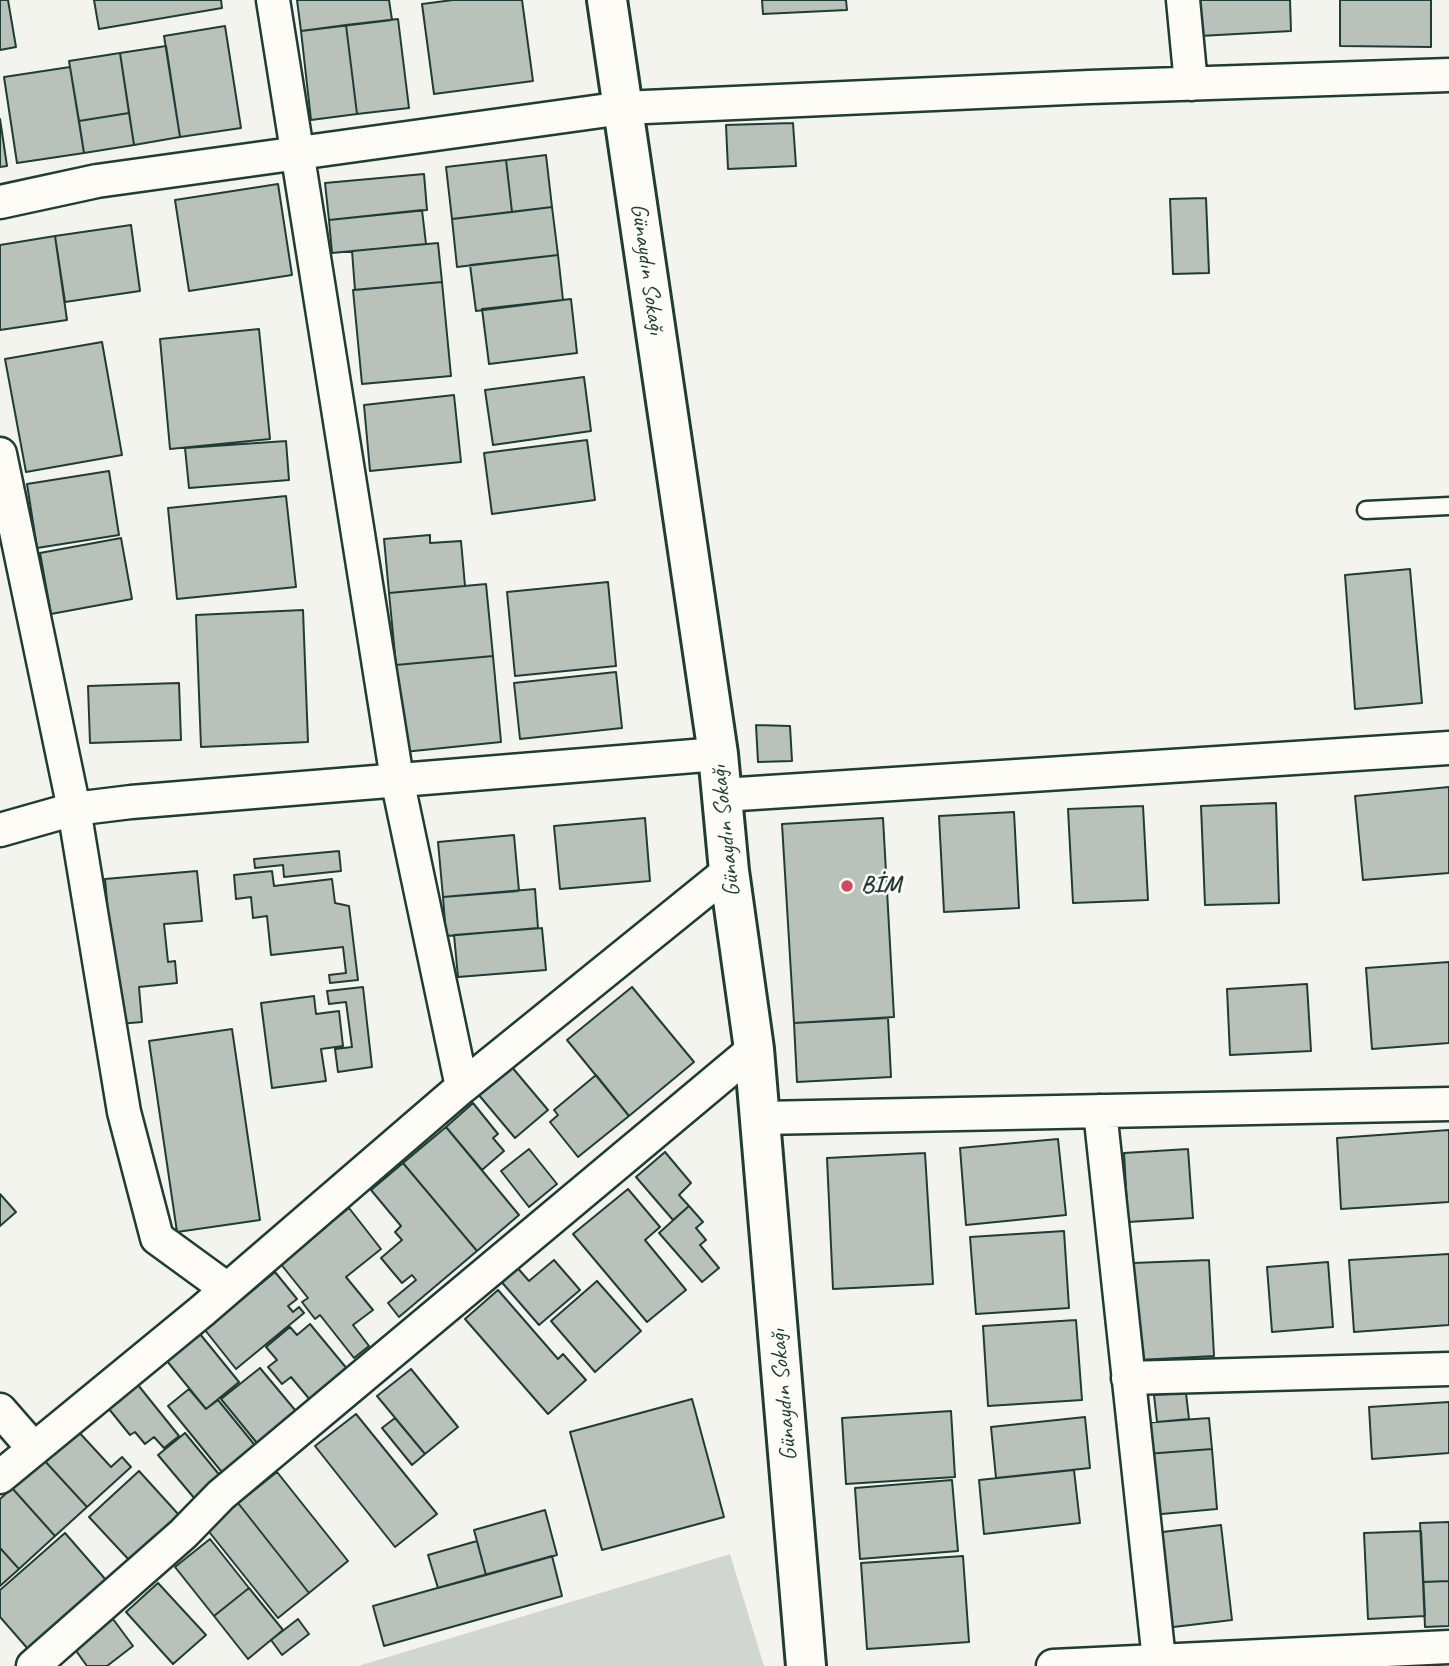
<!DOCTYPE html>
<meta charset="utf-8">
<style>
body{margin:0}
canvas{display:block;background:#f4f4ef}
</style>
<canvas width="1449" height="1666"></canvas>
<script>
const c = document.querySelector('canvas').getContext('2d');
c.lineJoin = 'round';
function fillPath(path, color) {
  c.fillStyle = color;
  c.fill(path, 'evenodd');
}
function poly(rows) {
  const path = new Path2D();
  for (const r of rows) {
    path.moveTo(r[0], r[1]);
    for (let i = 2; i < r.length; i += 2) path.lineTo(r[i], r[i + 1]);
  }
  return path;
}
function strokePath(path, color, width, dash) {
  c.strokeStyle = color;
  c.lineWidth = width;
  c.lineCap = dash ? 'butt' : 'round';
  c.setLineDash(dash || []);
  c.stroke(path);
}
function label(font, color, halo, rows, align = 'center') {
  c.font = font + ' Caveat,sans-serif';
  c.lineWidth = 5;
  c.setLineDash([]);
  c.textBaseline = 'middle';
  c.strokeStyle = halo;
  c.fillStyle = color;
  for (const [text, x, y, turn = 0] of rows) {
    c.save();
    c.translate(x, y);
    c.rotate((+turn || 0) * Math.PI / 180);
    c.textAlign = isNaN(turn) ? turn : align;
    if (halo) c.strokeText(text, 0, 0);
    c.fillText(text, 0, 0);
    c.restore();
  }
}
fillPath(poly([
 [730,1554,764,1666,357,1666,358,1666]
]), '#d1d6d1');
const building = poly([
 [0,0,8,0,16,47,0,50,0,0],
 [94,0,221,0,222,8,99,29,94,0],
 [297,0,389,0,392,20,301,31,297,0],
 [453,0,522,0,533,81,434,94,422,4,453,0],
 [762,0,846,0,847,10,763,14,762,0],
 [1198,0,1290,0,1291,31,1200,36,1198,0],
 [1340,0,1431,0,1431,47,1340,46,1340,0],
 [398,19,409,108,357,114,346,25,398,19],
 [346,25,357,114,311,120,301,31,346,25],
 [225,26,241,128,180,137,164,36,225,26],
 [166,46,180,137,134,145,120,53,166,46],
 [120,53,129,113,79,121,69,61,120,53],
 [70,67,84,153,17,163,4,77,70,67],
 [129,113,134,145,84,153,79,121,129,113],
 [0,119,7,166,0,167,0,119],
 [793,123,796,166,728,169,726,125,793,123],
 [546,155,552,207,512,212,506,160,546,155],
 [506,160,512,212,452,219,446,167,506,160],
 [424,174,427,210,329,220,325,183,424,174],
 [278,184,292,275,189,291,175,200,278,184],
 [1206,198,1209,273,1173,274,1170,199,1206,198],
 [552,207,558,255,457,267,452,219,552,207],
 [422,210,426,244,332,253,329,220,422,210],
 [131,225,140,291,65,302,55,236,131,225],
 [55,236,67,320,0,330,0,245,55,236],
 [438,243,442,282,355,290,352,251,438,243],
 [558,255,563,300,476,311,470,265,558,255],
 [442,282,451,376,362,384,353,290,442,282],
 [571,299,577,353,489,364,482,309,571,299],
 [259,329,270,439,170,449,160,339,259,329],
 [102,342,122,455,26,472,5,359,102,342],
 [584,377,591,431,493,445,485,390,584,377],
 [454,395,461,462,370,471,364,405,454,395],
 [587,440,595,500,492,514,484,453,587,440],
 [286,441,289,480,189,488,185,448,286,441],
 [109,471,119,535,37,548,27,484,109,471],
 [286,496,296,587,177,599,168,508,286,496],
 [430,535,430,543,461,541,465,586,389,593,384,539,430,535],
 [121,538,132,599,51,614,40,553,121,538],
 [1410,569,1422,703,1355,709,1345,575,1410,569],
 [608,582,616,666,515,676,507,592,608,582],
 [486,584,493,656,396,665,389,593,486,584],
 [303,610,308,742,201,747,196,615,303,610],
 [493,656,501,742,404,752,396,665,493,656],
 [616,672,622,728,520,739,514,683,616,672],
 [179,683,181,740,90,743,88,686,179,683],
 [756,725,790,726,792,761,758,762,756,725],
 [1449,787,1449,873,1363,880,1355,796,1449,787],
 [1276,803,1279,903,1205,905,1201,806,1276,803],
 [1143,806,1148,900,1073,903,1068,809,1143,806],
 [1014,812,1019,908,944,912,939,816,1014,812],
 [645,818,650,881,560,889,554,826,645,818],
 [883,818,894,1017,794,1023,782,824,883,818],
 [514,835,519,891,443,897,438,842,514,835],
 [339,851,341,871,284,877,283,865,255,868,254,859,339,851],
 [197,871,202,921,164,924,168,962,175,961,177,983,139,987,142,1022,118,1024,105,879,197,871],
 [272,871,274,886,332,879,335,903,349,906,358,980,330,983,329,975,346,973,343,947,271,955,267,916,253,918,251,897,236,899,234,875,272,871],
 [535,889,538,928,446,936,443,897,535,889],
 [542,928,546,970,458,977,454,935,542,928],
 [1449,962,1449,1043,1372,1049,1366,968,1449,962],
 [1307,984,1311,1051,1230,1055,1227,989,1307,984],
 [363,987,372,1067,338,1072,335,1049,352,1047,346,1002,329,1004,327,991,363,987],
 [632,987,694,1062,629,1116,567,1040,632,987],
 [314,996,316,1014,339,1011,343,1046,321,1049,326,1081,272,1088,261,1003,314,996],
 [888,1018,891,1077,797,1082,794,1023,888,1018],
 [232,1029,260,1220,177,1232,149,1041,232,1029],
 [511,1066,548,1110,515,1138,478,1094,511,1066],
 [596,1075,629,1116,578,1157,550,1122,558,1115,554,1110,596,1075],
 [473,1103,498,1134,493,1138,504,1151,482,1170,446,1127,473,1103],
 [446,1127,519,1215,477,1251,403,1163,446,1127],
 [1449,1130,1449,1202,1341,1209,1337,1138,1449,1130],
 [1058,1139,1066,1215,966,1225,960,1148,1058,1139],
 [529,1149,557,1184,529,1207,501,1171,529,1149],
 [1188,1149,1193,1218,1128,1222,1124,1153,1188,1149],
 [665,1152,691,1183,679,1195,689,1206,673,1220,636,1177,665,1152],
 [925,1153,933,1284,833,1289,827,1158,925,1153],
 [403,1163,477,1251,399,1317,388,1303,416,1280,412,1275,402,1283,381,1258,402,1240,395,1232,401,1226,371,1190,403,1163],
 [628,1189,660,1227,645,1240,686,1290,647,1322,573,1234,628,1189],
 [0,1194,16,1212,0,1226,0,1194],
 [689,1206,703,1222,696,1228,706,1240,700,1245,719,1268,702,1282,659,1233,689,1206],
 [349,1208,381,1249,346,1277,373,1310,353,1325,369,1346,354,1358,320,1315,315,1319,302,1302,308,1298,280,1263,349,1208],
 [1064,1231,1069,1308,976,1314,970,1237,1064,1231],
 [1449,1254,1449,1325,1354,1332,1349,1260,1449,1254],
 [554,1260,580,1290,539,1325,499,1279,515,1265,529,1281,554,1260],
 [1209,1260,1214,1356,1139,1360,1133,1263,1209,1260],
 [1328,1262,1333,1327,1272,1332,1267,1267,1328,1262],
 [275,1272,297,1299,288,1306,293,1312,299,1307,304,1313,236,1369,205,1330,275,1272],
 [597,1281,641,1331,595,1372,551,1321,597,1281],
 [498,1290,558,1359,563,1354,586,1380,548,1414,465,1319,498,1290],
 [1076,1320,1082,1400,988,1406,983,1326,1076,1320],
 [310,1324,348,1370,311,1401,291,1377,282,1384,268,1367,277,1360,266,1347,290,1327,297,1335,310,1324],
 [200,1334,239,1382,206,1409,167,1361,200,1334],
 [260,1368,300,1416,261,1448,221,1399,260,1368],
 [411,1369,458,1427,425,1454,377,1396,411,1369],
 [138,1385,179,1436,164,1448,154,1437,145,1444,135,1432,130,1435,109,1409,138,1385],
 [189,1389,206,1409,218,1400,258,1449,225,1476,168,1406,189,1389],
 [1186,1393,1189,1419,1157,1422,1154,1395,1186,1393],
 [692,1399,724,1517,602,1550,570,1432,692,1399],
 [1449,1402,1449,1453,1372,1459,1369,1407,1449,1402],
 [951,1411,955,1477,846,1484,842,1418,951,1411],
 [356,1414,437,1514,395,1547,315,1446,356,1414],
 [1085,1417,1090,1468,996,1478,991,1427,1085,1417],
 [395,1418,425,1454,412,1465,382,1428,395,1418],
 [1209,1418,1212,1449,1146,1454,1143,1423,1209,1418],
 [76,1429,111,1467,122,1457,131,1467,87,1507,43,1459,76,1429],
 [185,1433,222,1478,195,1499,158,1455,185,1433],
 [1212,1449,1217,1509,1151,1515,1146,1454,1212,1449],
 [43,1459,87,1507,55,1536,12,1488,43,1459],
 [1074,1470,1080,1523,984,1534,979,1480,1074,1470],
 [139,1471,179,1515,130,1561,89,1517,139,1471],
 [277,1472,348,1561,309,1593,238,1503,277,1472],
 [952,1480,958,1551,860,1559,855,1488,952,1480],
 [12,1488,55,1536,19,1569,0,1548,0,1499,12,1488],
 [238,1503,309,1593,278,1618,206,1528,238,1503],
 [545,1510,557,1555,486,1575,474,1530,545,1510],
 [1449,1522,1449,1581,1423,1582,1420,1523,1449,1522],
 [1221,1525,1232,1620,1165,1628,1154,1533,1221,1525],
 [1421,1531,1425,1616,1368,1619,1364,1533,1421,1531],
 [65,1533,106,1580,28,1649,0,1617,0,1590,65,1533],
 [210,1539,249,1588,214,1616,175,1567,210,1539],
 [477,1541,486,1575,438,1588,428,1555,477,1541],
 [0,1548,19,1569,0,1586,0,1548],
 [552,1556,562,1596,384,1646,373,1606,552,1556],
 [963,1556,969,1642,867,1649,861,1563,963,1556],
 [1449,1581,1449,1626,1425,1627,1423,1582,1449,1581],
 [158,1583,206,1635,173,1664,126,1612,158,1583],
 [249,1588,283,1630,248,1659,214,1616,249,1588],
 [113,1619,133,1646,107,1666,87,1666,74,1648,113,1619],
 [298,1619,309,1634,282,1655,271,1640,298,1619]
]);
fillPath(building, '#b9c1bb');
strokePath(building, '#1f3d34', 2);
const service = poly([
 [1366,510,1449,506]
]);
const minor = poly([
 [273,0,397,779,462,1087],
 [1183,0,1191,84],
 [0,202,97,181,623,108,1089,87,1449,75],
 [0,454,74,809,124,1112,157,1238,227,1289],
 [723,795,1449,748],
 [0,830,74,809,131,802,718,754],
 [1100,1111,1159,1660],
 [762,1118,1449,1104],
 [1128,1378,1449,1369],
 [0,1410,34,1449],
 [0,1477,202,1311,462,1087,729,871],
 [33,1666,183,1534,221,1495,754,1049],
 [1053,1666,1449,1647]
]);
const tertiary = poly([
 [607,0,718,754,729,871,754,1049,806,1666]
]);
strokePath(service, '#1f3d34', 21);
strokePath(minor, '#1f3d34', 37);
strokePath(tertiary, '#1f3d34', 44);
strokePath(service, '#fdfcf7', 16);
strokePath(minor, '#fdfcf7', 32);
strokePath(tertiary, '#fdfcf7', 38);
for (const [x, y, r, color] of [
 [847,886,7,"#d1495b"]
]) {
  const dot = new Path2D();
  dot.arc(x, y, r, 0, 2 * Math.PI);
  c.fillStyle = color;
  c.fill(dot);
  strokePath(dot, '#fdfcf7', 2.5);
}
label('24px', '#1f3d34', '#fdfcf7', [
 ["Günaydın Sokağı",647,269,82],
 ["Günaydın Sokağı",726,831,-96],
 ["Günaydın Sokağı",784,1395,-95]
]);
label('bold 24px', '#1f3d34', '#fdfcf7', [
 ["BİM",861,886]
], 'left');
</script>
